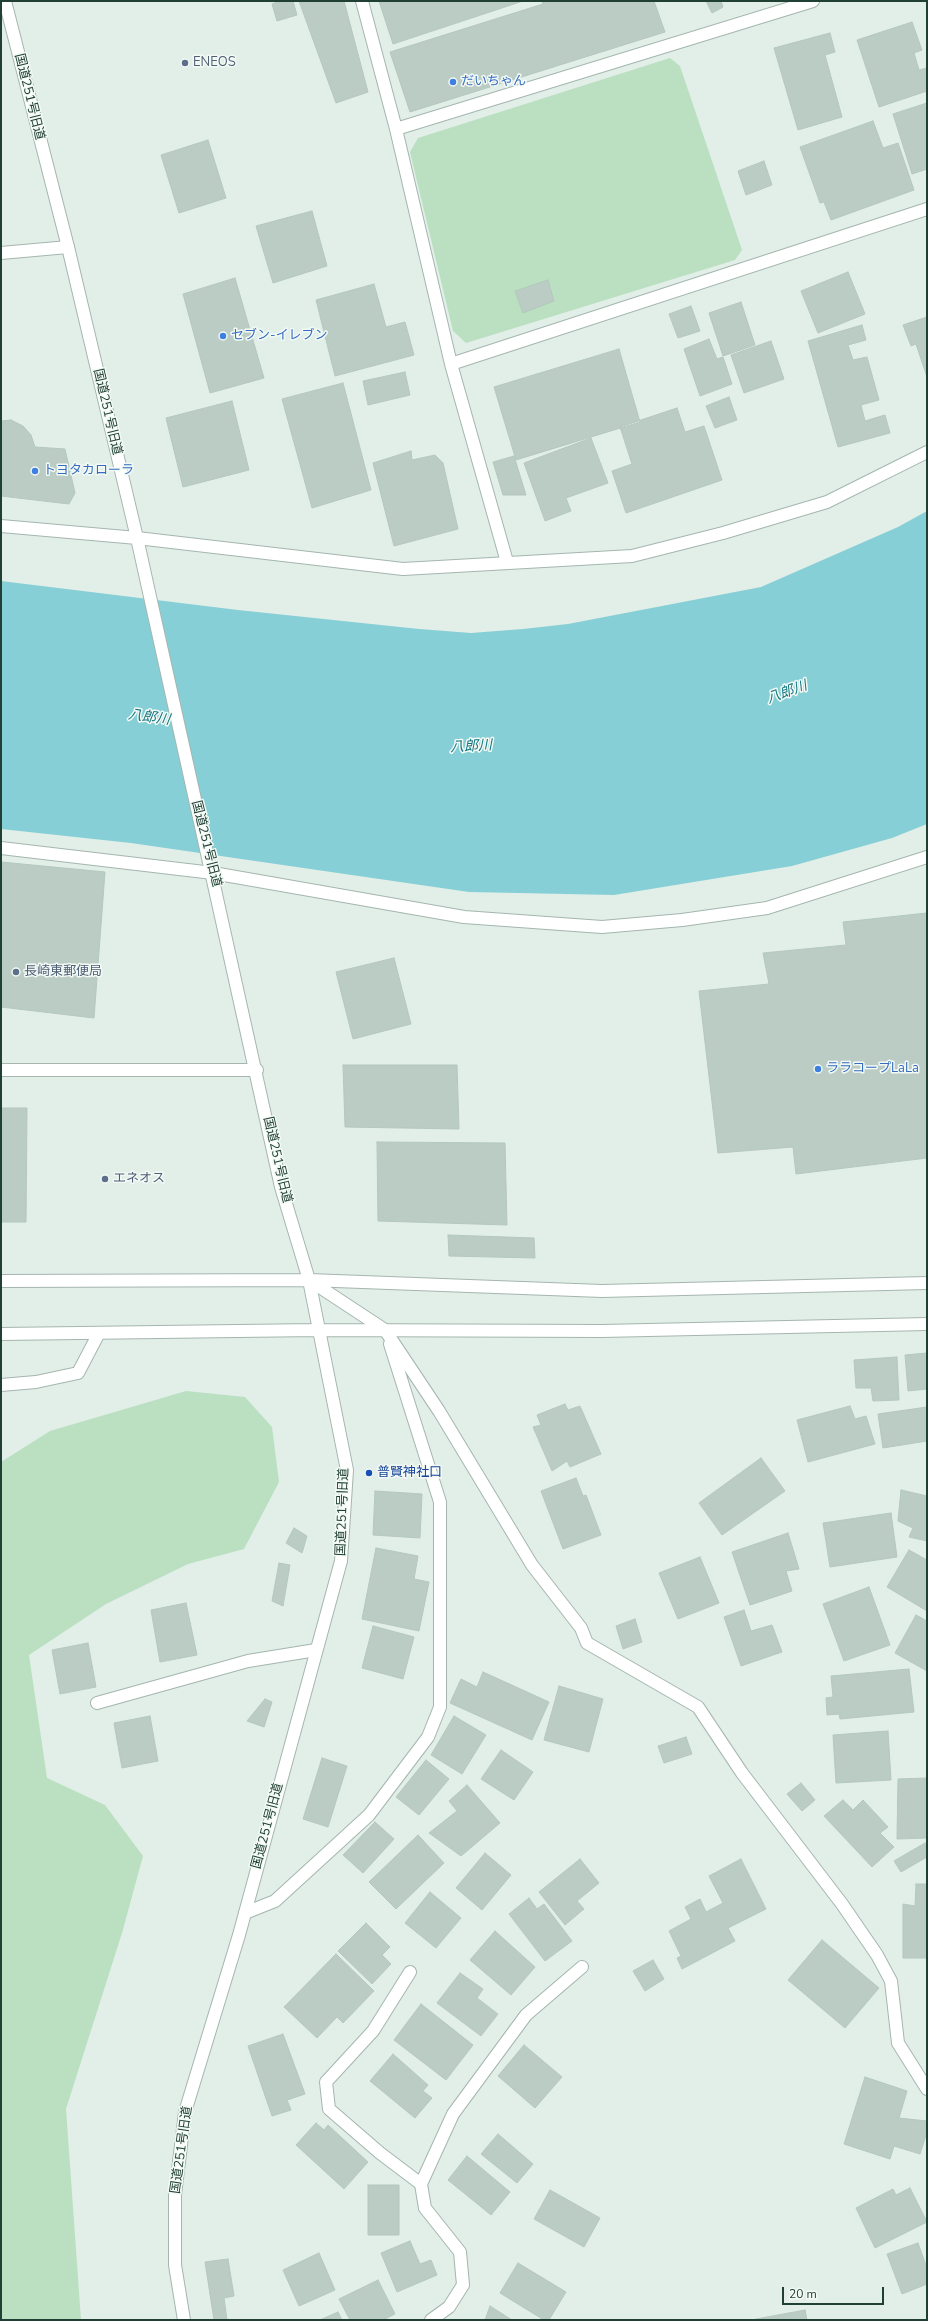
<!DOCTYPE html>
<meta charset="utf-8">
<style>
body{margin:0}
#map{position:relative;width:928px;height:2321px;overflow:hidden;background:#e2eee8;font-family:"Nunito Sans",sans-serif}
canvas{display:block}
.frame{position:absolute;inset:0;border:2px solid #214035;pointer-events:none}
.scale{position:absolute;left:782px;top:2287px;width:102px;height:18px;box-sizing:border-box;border:2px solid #214035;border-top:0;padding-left:5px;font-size:12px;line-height:14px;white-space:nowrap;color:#214035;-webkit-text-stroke:3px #f3faf6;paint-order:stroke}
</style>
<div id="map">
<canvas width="928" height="2321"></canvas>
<div class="frame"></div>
<div class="scale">20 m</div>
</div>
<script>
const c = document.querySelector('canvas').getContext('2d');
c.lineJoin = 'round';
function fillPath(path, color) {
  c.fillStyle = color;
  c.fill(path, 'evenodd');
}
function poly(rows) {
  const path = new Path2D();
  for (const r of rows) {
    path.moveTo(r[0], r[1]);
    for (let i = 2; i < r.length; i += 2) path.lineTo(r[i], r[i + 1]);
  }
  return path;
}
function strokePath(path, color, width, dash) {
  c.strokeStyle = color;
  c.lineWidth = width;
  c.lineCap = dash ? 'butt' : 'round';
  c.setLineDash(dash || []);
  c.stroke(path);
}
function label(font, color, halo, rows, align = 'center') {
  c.font = font + ' "Nunito Sans","Noto Sans JP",sans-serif';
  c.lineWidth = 3;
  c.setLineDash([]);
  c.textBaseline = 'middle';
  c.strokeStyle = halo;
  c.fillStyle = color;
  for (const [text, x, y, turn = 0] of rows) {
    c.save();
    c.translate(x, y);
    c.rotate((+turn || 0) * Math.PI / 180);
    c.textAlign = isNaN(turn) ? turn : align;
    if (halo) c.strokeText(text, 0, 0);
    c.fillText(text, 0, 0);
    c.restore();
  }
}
fillPath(poly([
 [670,58,680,66,742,250,735,260,466,343,453,331,410,152,418,138],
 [186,1391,245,1397,272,1427,279,1482,244,1549,188,1564,106,1604,29,1655,47,1778,105,1805,143,1856,122,1933,66,2109,81,2320,1,2320,1,1462,50,1431]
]), '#bae0c1');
fillPath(poly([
 [927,511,927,824,892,838,792,866,614,895,469,892,131,843,1,829,1,581,238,610,419,629,471,633,523,629,568,624,761,587,898,527]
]), '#87cfd6');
const building = poly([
 [280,1,293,1,297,15,277,21,272,4,280,1],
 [299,1,344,1,368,92,336,103,299,1],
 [379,1,523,1,393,44,379,1],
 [542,1,654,1,665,32,410,112,390,52,543,4,542,1],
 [706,1,721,1,723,7,712,13,706,1],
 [912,22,922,50,914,53,919,70,927,68,927,91,879,107,857,40,912,22],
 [830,33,835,52,825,55,842,117,798,130,774,48,830,33],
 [927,103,927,169,912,174,893,114,927,103],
 [873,121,883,148,898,143,914,190,831,220,824,202,820,203,800,147,873,121],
 [208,140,226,198,179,213,161,155,208,140],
 [764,161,772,185,746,195,738,171,764,161],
 [312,211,327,266,273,283,256,226,312,211],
 [848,272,865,314,818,333,801,291,848,272],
 [235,278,264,378,210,393,183,294,235,278],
 [548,280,554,301,523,313,515,291,548,280],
 [374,284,386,327,405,322,414,355,335,376,316,300,374,284],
 [741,302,755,345,723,356,709,313,741,302],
 [691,306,700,331,678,338,669,314,691,306],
 [927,317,927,377,916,344,911,346,903,325,927,317],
 [862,325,866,340,848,345,853,360,867,357,879,400,861,405,865,421,885,415,890,433,838,447,808,341,862,325],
 [709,339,717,359,723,357,732,384,700,396,684,349,709,339],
 [771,341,784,379,744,393,731,355,771,341],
 [619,349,640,422,516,460,494,387,619,349],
 [405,372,410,395,368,405,363,381,405,372],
 [343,383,371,490,312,508,282,399,343,383],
 [729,397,737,420,715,428,706,406,729,397],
 [232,401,249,470,183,487,166,418,232,401],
 [677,408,685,432,704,426,722,480,626,513,612,471,632,464,620,427,677,408],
 [11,420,23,426,31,435,35,447,65,449,75,493,69,504,1,496,1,421,11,420],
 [591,438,608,483,566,498,571,511,545,521,524,463,591,438],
 [411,451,412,460,435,455,443,463,458,529,394,546,373,463,411,451],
 [514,456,526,495,503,495,493,462,514,456],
 [1,862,105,872,94,1018,1,1007,1,862],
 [927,913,927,1158,796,1174,793,1147,718,1153,699,991,769,984,763,953,846,945,843,922,927,913],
 [394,958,411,1024,353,1039,336,972,394,958],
 [343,1065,457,1065,459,1129,345,1127,343,1065],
 [1,1108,27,1108,26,1222,1,1222,1,1108],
 [377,1142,505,1143,507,1225,378,1221,377,1142],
 [448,1235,534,1238,535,1258,449,1256,448,1235],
 [927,1353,927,1389,908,1391,905,1355,927,1353],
 [897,1357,899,1400,873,1401,871,1388,856,1388,854,1360,897,1357],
 [565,1404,568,1410,580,1406,601,1454,570,1467,567,1461,552,1471,533,1427,541,1425,537,1415,565,1404],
 [850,1406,855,1419,866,1416,875,1444,808,1462,797,1420,850,1406],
 [927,1407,927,1441,883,1448,878,1414,927,1407],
 [761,1458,785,1491,722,1535,699,1503,761,1458],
 [576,1478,583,1496,586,1495,601,1535,563,1549,541,1491,576,1478],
 [901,1490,927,1496,927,1541,909,1537,913,1528,898,1521,901,1490],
 [375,1491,422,1494,420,1538,373,1535,375,1491],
 [891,1513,897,1557,830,1567,823,1523,891,1513],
 [294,1528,307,1536,302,1553,286,1543,294,1528],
 [788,1533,799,1569,786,1571,792,1591,750,1605,732,1552,788,1533],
 [376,1548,418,1556,414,1579,429,1582,419,1631,362,1619,376,1548],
 [909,1550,927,1560,927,1611,887,1587,909,1550],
 [700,1557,719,1603,678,1619,659,1573,700,1557],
 [279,1563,290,1565,283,1606,272,1601,279,1563],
 [869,1587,890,1645,844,1661,823,1604,869,1587],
 [186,1603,197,1655,160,1662,151,1610,186,1603],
 [744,1610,751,1631,772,1625,782,1652,741,1666,724,1617,744,1610],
 [916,1615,927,1621,927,1671,895,1653,916,1615],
 [635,1619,642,1642,623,1649,616,1626,635,1619],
 [373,1626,414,1637,403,1679,362,1668,373,1626],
 [88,1643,96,1687,60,1694,52,1650,88,1643],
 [909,1669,914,1712,840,1719,839,1714,827,1715,826,1698,833,1697,831,1676,909,1669],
 [483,1672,549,1702,532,1740,450,1703,461,1679,477,1687,483,1672],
 [559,1686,603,1699,589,1752,544,1740,559,1686],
 [265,1699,272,1702,264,1727,247,1721,265,1699],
 [150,1716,158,1761,122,1768,114,1723,150,1716],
 [454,1716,486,1735,462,1774,431,1755,454,1716],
 [888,1731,891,1780,836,1783,833,1735,888,1731],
 [686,1737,692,1754,664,1763,658,1746,686,1737],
 [501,1750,533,1772,514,1800,481,1779,501,1750],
 [322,1758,347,1766,328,1827,303,1819,322,1758],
 [426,1760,449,1779,419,1815,396,1797,426,1760],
 [927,1778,927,1838,897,1839,898,1779,927,1778],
 [801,1783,815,1800,802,1811,787,1794,801,1783],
 [467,1785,500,1823,461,1856,429,1833,457,1811,449,1801,467,1785],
 [843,1800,853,1810,863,1800,888,1827,880,1833,894,1847,872,1867,824,1816,843,1800],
 [375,1822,394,1839,363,1873,343,1855,375,1822],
 [418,1835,444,1863,396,1909,369,1882,418,1835],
 [925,1843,927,1857,901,1872,894,1861,925,1843],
 [485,1853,511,1875,482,1910,456,1888,485,1853],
 [580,1859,599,1883,577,1901,584,1909,565,1925,539,1892,580,1859],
 [741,1859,766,1909,728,1928,735,1941,682,1969,677,1958,681,1956,669,1931,691,1919,685,1907,700,1899,706,1912,723,1903,709,1876,741,1859],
 [916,1884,927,1884,927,1958,903,1958,903,1904,915,1906,916,1884],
 [430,1892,461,1918,436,1948,405,1923,430,1892],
 [529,1898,537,1909,544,1904,572,1941,545,1961,509,1914,529,1898],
 [366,1923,390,1947,382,1955,391,1964,372,1984,338,1951,366,1923],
 [495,1931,535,1967,511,1995,470,1960,495,1931],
 [822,1940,879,1988,845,2028,788,1980,822,1940],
 [336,1954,374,1991,343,2023,337,2017,317,2038,284,2007,336,1954],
 [653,1960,664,1979,645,1991,633,1971,653,1960],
 [460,1973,483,1989,477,1998,498,2014,481,2036,437,2003,460,1973],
 [421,2004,473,2045,446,2080,394,2040,421,2004],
 [283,2034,305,2094,287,2100,291,2110,272,2116,248,2046,283,2034],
 [524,2045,562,2077,535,2108,498,2076,524,2045],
 [393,2054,428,2085,423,2091,432,2098,415,2118,370,2081,393,2054],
 [865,2077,907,2091,899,2118,927,2121,927,2132,920,2154,894,2146,890,2159,844,2144,865,2077],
 [316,2123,324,2130,328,2125,368,2162,344,2189,296,2145,316,2123],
 [498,2134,533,2164,517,2183,481,2154,498,2134],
 [467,2156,510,2192,491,2215,448,2180,467,2156],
 [368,2185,399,2185,399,2235,368,2235,368,2185],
 [910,2188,927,2222,875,2248,856,2208,893,2189,896,2195,910,2188],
 [550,2190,600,2218,584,2247,534,2219,550,2190],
 [410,2241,420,2264,431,2260,437,2275,397,2292,381,2253,410,2241],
 [918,2243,927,2268,927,2284,902,2294,887,2254,918,2243],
 [319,2253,335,2290,299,2306,283,2270,319,2253],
 [228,2259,234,2296,224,2298,227,2320,214,2320,205,2262,228,2259],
 [518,2263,566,2292,549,2320,544,2320,500,2293,518,2263],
 [378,2280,395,2314,383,2320,350,2320,339,2299,378,2280],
 [490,2306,512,2320,485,2320,490,2306],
 [805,2310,807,2320,751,2320,805,2310],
 [338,2312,342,2320,320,2320,338,2312]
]);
fillPath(building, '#baccc3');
strokePath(building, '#b4c8be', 1);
const service = poly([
 [1,1385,36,1382,78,1373,99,1333]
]);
const minor = poly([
 [362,1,396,129,451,364,507,562],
 [396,129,813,1],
 [1,253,68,247],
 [451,364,927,209],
 [1,848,213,873],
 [1,1070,257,1070],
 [309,1280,385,1330,439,1411,532,1565,581,1628,587,1643,698,1707,742,1773,842,1904,877,1955,891,1981,898,2043,927,2089],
 [97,1703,248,1661,316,1650],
 [245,1913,275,1901,369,1815,428,1737,440,1707,440,1502,390,1344],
 [410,1972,373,2031,326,2082,329,2109,380,2153,421,2184],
 [431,2320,449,2307,463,2285,460,2252,425,2208,421,2184,453,2114,526,2015,582,1967]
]);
const tertiary = poly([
 [5,1,68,247,137,538,281,1187,309,1280,347,1470,341,1561,239,1935,185,2112,175,2195,175,2265,184,2320],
 [1,526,137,538,403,569,632,556,723,533,827,502,927,452],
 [213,873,464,917,602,927,682,920,767,908,927,857],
 [1,1281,309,1280,602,1291,927,1283],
 [1,1334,317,1330,602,1331,927,1324]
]);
strokePath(service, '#a4b6af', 14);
strokePath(minor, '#a4b6af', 14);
strokePath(tertiary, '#a4b6af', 14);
strokePath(service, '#fff', 12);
strokePath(minor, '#fff', 12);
strokePath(tertiary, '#fff', 12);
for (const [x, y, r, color] of [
 [185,63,4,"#5c6f8a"],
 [453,82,4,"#3f7fe0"],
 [223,336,4,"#3f7fe0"],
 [35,471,4,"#3f7fe0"],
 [16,972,4,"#5c6f8a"],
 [818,1069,4,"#3f7fe0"],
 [105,1179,4,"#5c6f8a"],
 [369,1473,4,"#1a4fb4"]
]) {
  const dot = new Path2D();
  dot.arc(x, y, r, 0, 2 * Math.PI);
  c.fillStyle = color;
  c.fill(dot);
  strokePath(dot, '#f3faf6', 1.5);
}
label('13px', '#4e5e75', '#f3faf6', [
 ["ENEOS",193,63],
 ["長崎東郵便局",24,972],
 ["エネオス",113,1179]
], 'left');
label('13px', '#366cbe', '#f3faf6', [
 ["だいちゃん",461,82],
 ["セブン-イレブン",231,336],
 ["トヨタカローラ",43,471],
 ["ララコープLaLa",826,1069]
], 'left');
label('13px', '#214035', '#f3faf6', [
 ["国道251号旧道",29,97,76],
 ["国道251号旧道",107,412,77],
 ["国道251号旧道",206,844,76],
 ["国道251号旧道",277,1160,77],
 ["国道251号旧道",343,1512,-88],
 ["国道251号旧道",268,1826,-75],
 ["国道251号旧道",182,2150,-82]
]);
label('13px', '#164399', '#f3faf6', [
 ["普賢神社口",377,1473]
], 'left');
label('italic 14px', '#167681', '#f3faf6', [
 ["八郎川",787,693,-20],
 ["八郎川",149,718,8],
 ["八郎川",471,747,-3]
]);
</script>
